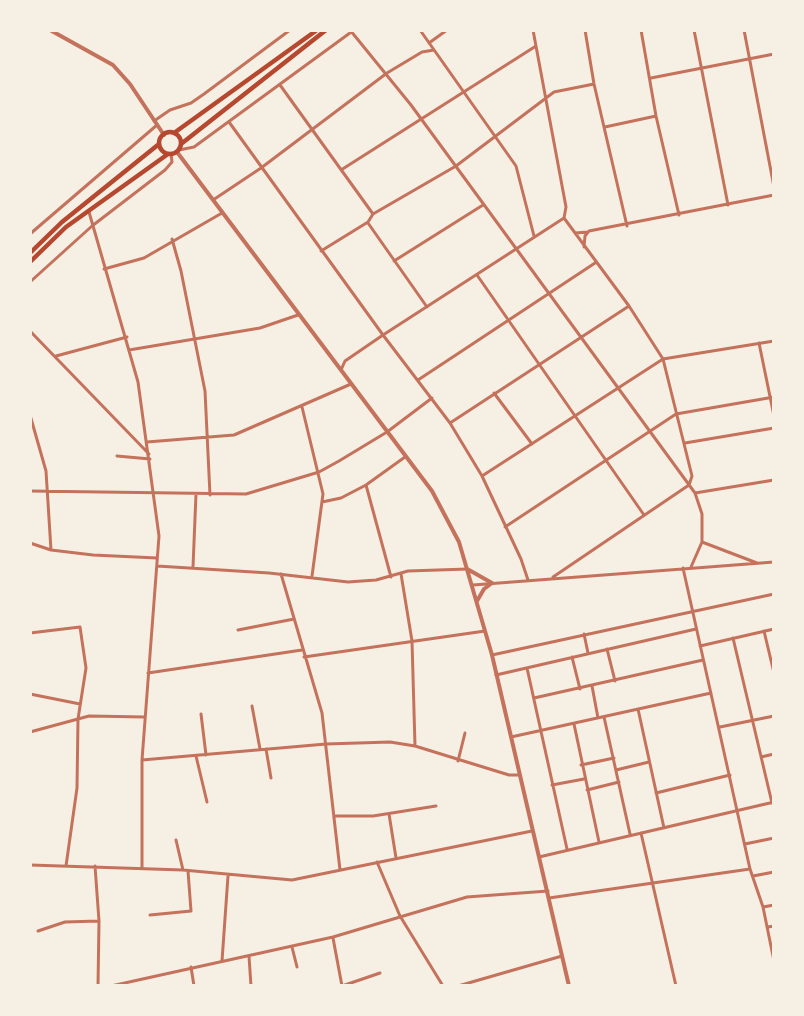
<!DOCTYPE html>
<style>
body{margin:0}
#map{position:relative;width:804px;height:1016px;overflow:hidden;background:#f6efe4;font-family:"Work Sans",sans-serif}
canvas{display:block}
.frame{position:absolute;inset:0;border:32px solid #f6efe4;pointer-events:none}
</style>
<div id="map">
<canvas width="804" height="1016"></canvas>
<div class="frame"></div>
</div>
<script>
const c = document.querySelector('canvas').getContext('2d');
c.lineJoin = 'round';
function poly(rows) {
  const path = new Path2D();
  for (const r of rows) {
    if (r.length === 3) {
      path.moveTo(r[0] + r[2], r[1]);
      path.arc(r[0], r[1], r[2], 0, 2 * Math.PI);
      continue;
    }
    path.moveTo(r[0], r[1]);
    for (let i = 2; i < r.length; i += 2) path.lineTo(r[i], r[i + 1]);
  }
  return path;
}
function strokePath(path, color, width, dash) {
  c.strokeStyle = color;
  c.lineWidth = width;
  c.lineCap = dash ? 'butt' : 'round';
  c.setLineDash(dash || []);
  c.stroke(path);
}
strokePath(poly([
 [350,30,411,105,695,493,702,514,702,542,691,567],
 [420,30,516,166,534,236],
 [533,30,566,207,564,218,629,306,663,359,692,476,689,485,553,577],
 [585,30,594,84,627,226],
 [641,30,656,116,679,215],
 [694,30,728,205],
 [744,30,774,187],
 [429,43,447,30],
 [651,78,774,54],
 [280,85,373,214],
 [154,121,170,110,191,103,204,94,290,30],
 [229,122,383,335,450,423,482,476,521,559,528,580],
 [605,127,656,116],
 [179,150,194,147,354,30],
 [341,170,536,46],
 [213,200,261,168,387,73,422,52,434,50],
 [89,212,138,382,159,536,142,760,142,868],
 [368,223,427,307],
 [575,233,588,232],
 [30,234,157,125],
 [172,239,181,271,205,391,210,495],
 [584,247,585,236,589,231,774,195],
 [321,251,368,222,373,214,456,166,554,92,594,84],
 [394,261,483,205],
 [104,269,144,258,222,213],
 [477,275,644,515],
 [30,282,92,226,165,170,172,162,171,154],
 [30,331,149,454],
 [759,343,774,416],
 [129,350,260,328,298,315],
 [56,356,127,337],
 [341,370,345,361,383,335,564,218],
 [418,380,595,263],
 [494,393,532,444],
 [302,407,323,494,312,576],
 [30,415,46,471,51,550],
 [450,423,629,306],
 [147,442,234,435,351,384],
 [685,443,774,428],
 [117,456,150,459],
 [482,476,663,359,774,341],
 [366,485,391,577],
 [30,491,246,494,319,472,339,461,387,432,432,398],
 [695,493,774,480],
 [322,502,341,498,366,485,405,457],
 [505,527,676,414,774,397],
 [702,542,757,563],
 [30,543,51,550,93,555,157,558],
 [157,566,269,573,348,582,376,580,408,571,468,569],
 [193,567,196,494],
 [683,568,750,869,763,907,774,961],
 [281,574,322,713,340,870],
 [401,574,412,641,415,746],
 [473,585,774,562],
 [238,630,294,619],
 [764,631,774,673],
 [30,633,80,627,86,668,78,719,77,788,66,866],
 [584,634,588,653],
 [733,638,772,803],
 [700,646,774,629],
 [607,649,615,681],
 [492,655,774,594],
 [304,657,485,631],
 [572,657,580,689],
 [527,668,567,849],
 [148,673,302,650],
 [496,675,696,629],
 [592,686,598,718],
 [30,694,80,704],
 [534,698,703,660],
 [252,706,260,749],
 [638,709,664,828],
 [201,714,206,755],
 [604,717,630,834],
 [574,724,599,842],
 [720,727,774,716],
 [30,732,89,716,145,717],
 [511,737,711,693],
 [266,749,271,778],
 [196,756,207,802],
 [761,757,774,754],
 [142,760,326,744,390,742,415,746,509,775,519,775],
 [458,761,465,733],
 [581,765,614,758],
 [616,770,649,762],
 [552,785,584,779],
 [587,790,619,782],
 [656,793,730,775],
 [389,814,396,858],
 [336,816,373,816,436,806],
 [641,833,676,986],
 [176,840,183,870],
 [745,844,774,838],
 [539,857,774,802],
 [377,862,400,916,443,986],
 [30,865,183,870,292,880,532,831],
 [95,866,99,921,98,986],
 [753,876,774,872],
 [549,898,750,869],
 [763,907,774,905],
 [150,915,191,911,188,871],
 [768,927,774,926],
 [38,931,65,922,99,921],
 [333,938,342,986],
 [292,947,297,967],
 [249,956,251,986],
 [222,961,228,876],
 [191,967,194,986],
 [111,986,333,937,467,897,548,891],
 [342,986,380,973],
 [458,986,562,956]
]), '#c5725c', 3);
strokePath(poly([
 [50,30,113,65,130,84,164,135],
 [177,152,432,491,459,542,492,655,569,986],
 [469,570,492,583],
 [477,601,484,589,492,583]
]), '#c5725c', 4);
strokePath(poly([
 [170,143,11],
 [174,133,317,30],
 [181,144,326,30],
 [30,253,62,222,159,144],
 [30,262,66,227,168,154]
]), '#b5482f', 4.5);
</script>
